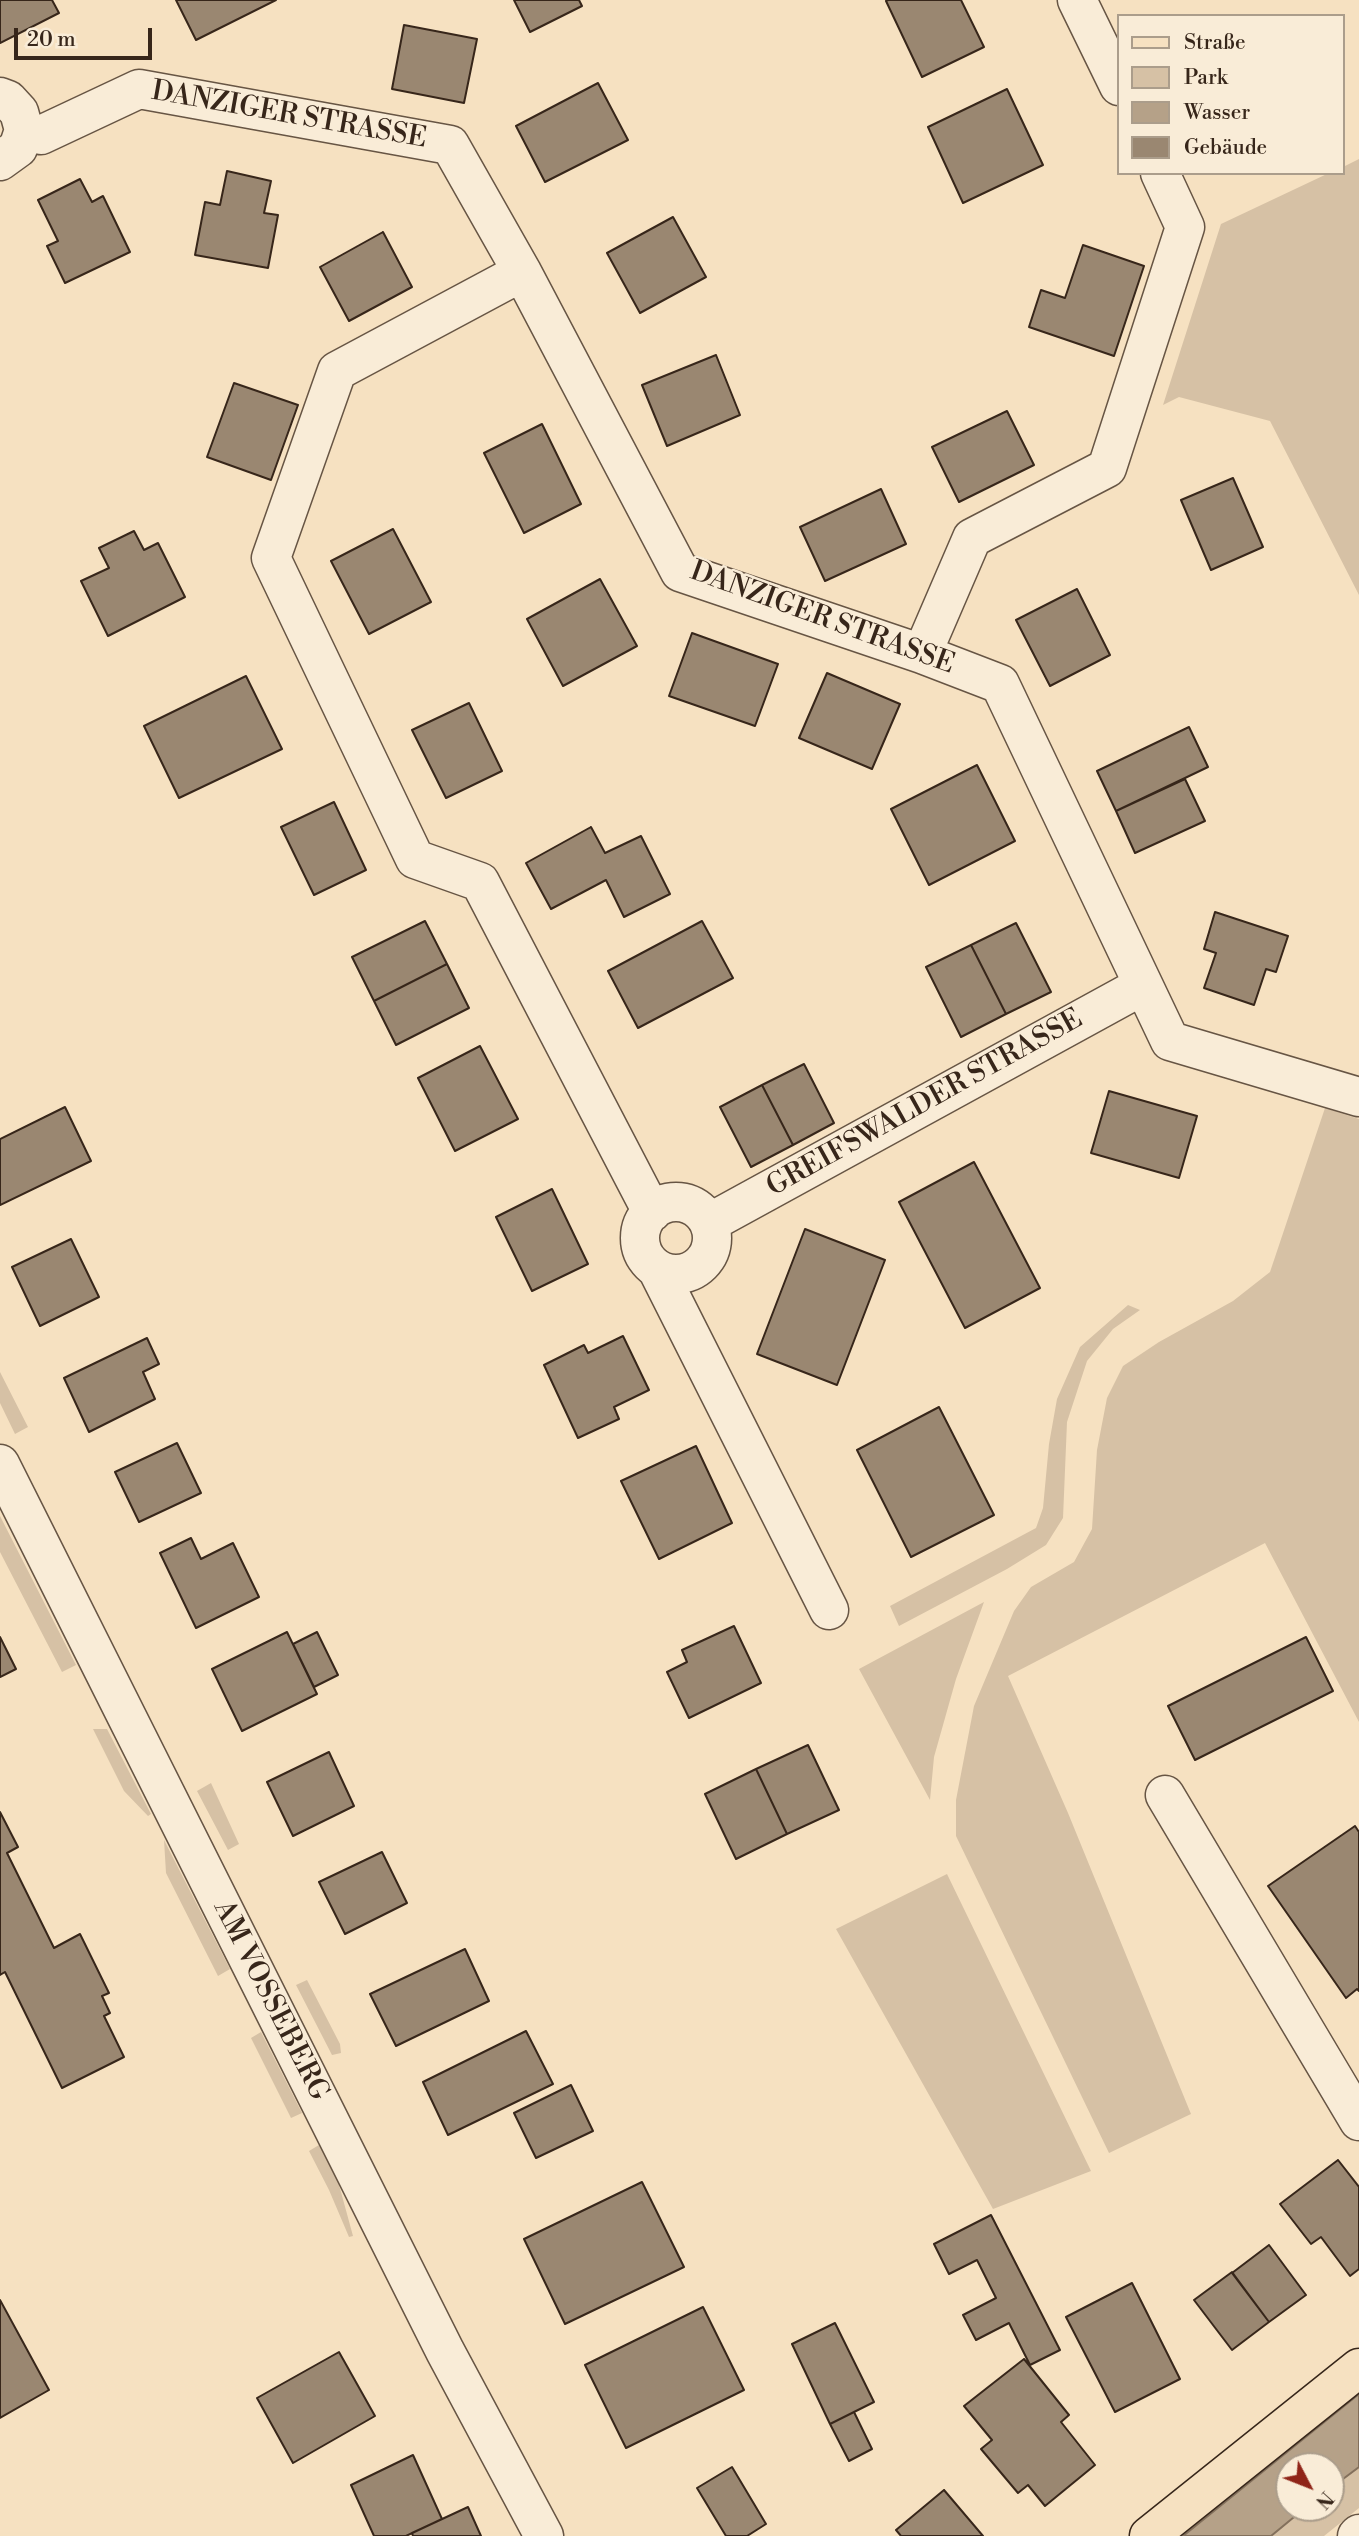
<!DOCTYPE html>
<meta charset="utf-8">
<style>
body{margin:0}
#map{position:relative;width:1359px;height:2536px;overflow:hidden;background:#f6e1c1;font-family:"Libre Bodoni",serif}
canvas{display:block}
.legend{position:absolute;left:1117px;top:14px;width:228px;height:161px;box-sizing:border-box;background:#f9ecd7;border:2px solid #ab9d8b;margin:0;padding:9px 12px;list-style:none;font-size:21px;color:#37261a}
.legend li{display:flex;align-items:center;gap:14px;height:35px}
.legend b{width:35px;border:2px solid #ab9d8b}
.north{position:absolute;left:1275px;top:2452px;width:70px;height:70px;box-sizing:border-box;background:#f9ecd7;border:2px solid #ab9d8b;border-radius:50%;rotate:132deg;font-size:19px;font-weight:700;line-height:28px;text-align:center;color:#37261a}
.north::after{content:'';display:block;margin:auto;width:24px;height:32px;background:#8f2418;clip-path:polygon(50% 0,100% 100%,50% 72%,0 100%)}
.scale{position:absolute;left:14px;top:28px;width:138px;height:32px;box-sizing:border-box;border:4px solid #37261a;border-top:0;padding-left:9px;font-size:21px;line-height:24px;white-space:nowrap;color:#37261a;-webkit-text-stroke:5px #f9ecd7;paint-order:stroke}
</style>
<div id="map">
<canvas width="1359" height="2536"></canvas>
<ul class="legend">
<li><b style="height:9px;background:#f6e1c1"></b>Straße</li>
<li><b style="height:19px;background:#d6c1a5"></b>Park</li>
<li><b style="height:19px;background:#b5a188"></b>Wasser</li>
<li><b style="height:19px;background:#9a8771"></b>Gebäude</li>
</ul>
<div class="north">N</div>
<div class="scale">20 m</div>
</div>
<script>
const c = document.querySelector('canvas').getContext('2d');
c.lineJoin = 'round';
function fillPath(path, color) {
  c.fillStyle = color;
  c.fill(path, 'evenodd');
}
function poly(rows) {
  const path = new Path2D();
  for (const r of rows) {
    if (r.length === 3) {
      path.moveTo(r[0] + r[2], r[1]);
      path.arc(r[0], r[1], r[2], 0, 2 * Math.PI);
      continue;
    }
    path.moveTo(r[0], r[1]);
    for (let i = 2; i < r.length; i += 2) path.lineTo(r[i], r[i + 1]);
  }
  return path;
}
function strokePath(path, color, width, dash) {
  c.strokeStyle = color;
  c.lineWidth = width;
  c.lineCap = dash ? 'butt' : 'round';
  c.setLineDash(dash || []);
  c.stroke(path);
}
function label(font, color, halo, rows, align = 'center') {
  c.font = font + ' "Libre Bodoni",serif';
  c.lineWidth = 5;
  c.setLineDash([]);
  c.textBaseline = 'middle';
  c.strokeStyle = halo;
  c.fillStyle = color;
  for (const [text, x, y, turn = 0] of rows) {
    c.save();
    c.translate(x, y);
    c.rotate((+turn || 0) * Math.PI / 180);
    c.textAlign = isNaN(turn) ? turn : align;
    if (halo) c.strokeText(text, 0, 0);
    c.fillText(text, 0, 0);
    c.restore();
  }
}
fillPath(poly([
 [1359,159,1359,595,1270,421,1179,397,1163,405,1221,224,1329,173,1343,173,1343,167],
 [1325,1108,1359,1119,1359,1722,1265,1543,1008,1676,1068,1813,1191,2114,1109,2153,956,1836,956,1800,974,1706,1014,1611,1031,1587,1074,1562,1092,1529,1097,1450,1107,1398,1123,1366,1159,1342,1233,1301,1270,1272],
 [1128,1305,1140,1310,1113,1329,1087,1361,1067,1422,1063,1518,1046,1545,1007,1569,899,1626,890,1606,1036,1528,1043,1508,1049,1444,1057,1399,1080,1347],
 [0,1372,28,1427,15,1434,0,1403],
 [0,1516,76,1665,62,1672,0,1552],
 [984,1602,956,1679,934,1757,930,1800,859,1669],
 [93,1729,107,1729,151,1814,148,1816,124,1791],
 [211,1783,239,1844,228,1850,197,1791],
 [164,1840,230,1969,218,1976,166,1873],
 [947,1874,1091,2171,993,2209,836,1929],
 [307,1980,340,2044,341,2053,332,2055,296,1985],
 [261,2032,302,2113,291,2118,251,2038],
 [319,2145,338,2181,353,2236,349,2237,329,2190,309,2151],
 [1359,2383,1359,2508,1324,2536,1167,2536],
 [1289,2466,1331,2466,1331,2508,1289,2508]
]), '#d6c1a5');
const water = poly([
 [1359,2394,1359,2467,1331,2488,1331,2466,1289,2466,1289,2508,1305,2508,1271,2536,1183,2536,1359,2394]
]);
fillPath(water, '#b5a188');
strokePath(water, '#83705c', 2);
const building = poly([
 [0,0,52,0,59,13,0,43,0,0],
 [176,0,276,0,196,40,176,0],
 [514,0,579,0,582,6,530,32,514,0],
 [888,0,961,0,984,47,922,77,886,1,888,0],
 [404,25,477,39,464,103,392,89,404,25],
 [598,83,628,140,545,182,516,126,598,83],
 [1007,89,1043,165,963,203,928,127,1007,89],
 [227,171,271,181,264,213,278,215,268,268,195,255,205,202,220,205,227,171],
 [80,179,92,202,103,196,130,252,65,283,47,246,58,241,38,200,80,179],
 [673,217,706,277,640,313,607,253,673,217],
 [383,232,412,287,349,321,320,267,383,232],
 [1083,245,1144,266,1114,356,1029,327,1041,290,1065,298,1083,245],
 [716,355,740,415,667,446,642,385,716,355],
 [234,383,298,405,271,480,207,457,234,383],
 [1007,411,1034,465,959,502,932,447,1007,411],
 [542,424,581,504,524,533,484,453,542,424],
 [1233,478,1263,547,1211,570,1181,500,1233,478],
 [881,489,906,544,825,581,800,527,881,489],
 [393,529,431,602,369,634,331,561,393,529],
 [134,531,144,550,158,543,185,597,108,636,81,581,109,568,99,548,134,531],
 [600,579,637,646,563,686,527,619,600,579],
 [1077,589,1110,655,1050,686,1016,620,1077,589],
 [692,633,778,664,755,726,669,696,692,633],
 [827,673,900,704,872,769,799,738,827,673],
 [246,676,282,749,179,798,144,726,246,676],
 [469,703,502,771,446,798,412,730,469,703],
 [1189,727,1208,767,1116,811,1097,771,1189,727],
 [977,765,1015,841,929,885,891,809,977,765],
 [1185,779,1205,821,1135,853,1116,811,1185,779],
 [334,802,366,870,314,895,281,827,334,802],
 [591,827,605,853,641,836,670,894,624,917,606,880,551,909,526,863,591,827],
 [1215,912,1288,936,1276,972,1266,969,1254,1005,1204,988,1216,953,1204,949,1215,912],
 [425,921,447,964,374,1001,352,957,425,921],
 [702,921,733,978,638,1028,608,971,702,921],
 [1016,923,1051,992,1006,1014,971,945,1016,923],
 [971,945,1006,1014,961,1037,926,967,971,945],
 [447,964,469,1008,396,1045,374,1001,447,964],
 [480,1046,518,1119,455,1151,418,1078,480,1046],
 [804,1064,834,1123,793,1145,762,1085,804,1064],
 [762,1085,793,1145,751,1167,720,1107,762,1085],
 [1109,1091,1197,1116,1179,1178,1091,1153,1109,1091],
 [65,1107,91,1161,0,1205,0,1139,65,1107],
 [974,1162,1040,1288,965,1328,899,1202,974,1162],
 [552,1189,588,1264,532,1291,496,1217,552,1189],
 [805,1229,885,1260,837,1385,757,1354,805,1229],
 [71,1239,99,1297,40,1326,12,1267,71,1239],
 [623,1336,649,1390,614,1407,619,1419,578,1438,544,1365,584,1345,588,1353,623,1336],
 [147,1338,159,1364,143,1372,155,1399,89,1432,64,1378,147,1338],
 [939,1407,994,1515,911,1557,857,1450,939,1407],
 [177,1443,201,1493,139,1522,115,1472,177,1443],
 [696,1446,732,1523,659,1559,621,1481,696,1446],
 [191,1538,201,1559,233,1543,259,1597,196,1628,160,1553,191,1538],
 [734,1626,761,1683,689,1718,667,1672,687,1662,682,1650,734,1626],
 [287,1632,317,1694,242,1731,212,1669,287,1632],
 [317,1632,338,1675,314,1687,293,1644,317,1632],
 [0,1637,16,1669,0,1677,0,1637],
 [1306,1637,1333,1691,1195,1760,1168,1706,1306,1637],
 [808,1745,839,1810,787,1834,756,1769,808,1745],
 [329,1752,354,1806,293,1836,267,1782,329,1752],
 [756,1769,787,1834,736,1859,705,1794,756,1769],
 [0,1812,18,1847,7,1853,54,1948,80,1934,109,1993,102,1996,110,2013,104,2016,124,2057,62,2088,5,1972,0,1975,0,1812],
 [1355,1826,1359,1832,1359,1991,1357,1989,1346,1998,1268,1886,1355,1826],
 [382,1852,407,1903,345,1934,319,1882,382,1852],
 [465,1949,489,2001,396,2046,370,1994,465,1949],
 [526,2031,553,2084,448,2135,423,2082,526,2031],
 [571,2085,593,2131,536,2158,514,2113,571,2085],
 [1338,2160,1359,2187,1359,2269,1350,2276,1321,2237,1311,2244,1280,2204,1338,2160],
 [642,2182,684,2267,565,2324,524,2239,642,2182],
 [991,2215,1060,2350,1030,2365,1009,2323,976,2340,963,2315,996,2298,977,2260,949,2274,934,2244,991,2215],
 [1269,2245,1306,2295,1269,2322,1232,2273,1269,2245],
 [1232,2272,1269,2322,1232,2350,1194,2300,1232,2272],
 [1132,2283,1180,2379,1115,2412,1066,2317,1132,2283],
 [0,2300,49,2390,0,2418,0,2300],
 [703,2307,744,2390,626,2448,585,2365,703,2307],
 [835,2323,874,2402,830,2424,792,2344,835,2323],
 [339,2352,375,2416,293,2463,257,2398,339,2352],
 [1024,2359,1069,2415,1061,2422,1095,2465,1045,2506,1028,2485,1018,2493,981,2449,992,2440,964,2406,1024,2359],
 [854,2412,872,2449,849,2461,830,2424,854,2412],
 [413,2455,442,2519,406,2536,374,2536,351,2485,413,2455],
 [732,2467,766,2524,747,2536,726,2536,697,2488,732,2467],
 [944,2490,983,2536,901,2536,896,2530,944,2490],
 [468,2507,481,2536,413,2536,412,2533,468,2507]
]);
fillPath(building, '#9a8771');
strokePath(building, '#37261a', 2);
const minor = poly([
 [1077,0,1119,86],
 [0,97,8,100,19,112,24,130,18,148,0,161],
 [24,130,41,135,139,89,450,145,522,272,680,572,922,654,1000,684,1170,1041,1359,1097],
 [522,272,337,371,271,558,415,859,480,882,652,1212],
 [922,654,972,538,1107,468,1185,227,1160,173],
 [676,1238,36],
 [709,1223,1142,986],
 [657,1269,829,1610],
 [0,1464,445,2351,544,2536],
 [1165,1795,1359,2121],
 [1357,2536,1359,2534]
]);
const major = poly([
 [1149,2536,1359,2368]
]);
strokePath(minor, '#675544', 41);
strokePath(major, '#37261a', 41);
strokePath(minor, '#f9ecd7', 38);
strokePath(major, '#f6e1c1', 38);
label('28px', '#37261a', '#f9ecd7', [
 ["DANZIGER STRASSE",289,116,10],
 ["DANZIGER STRASSE",822,619,20],
 ["GREIFSWALDER STRASSE",925,1104,-29],
 ["AM VOSSEBERG",270,2001,63]
]);
</script>
